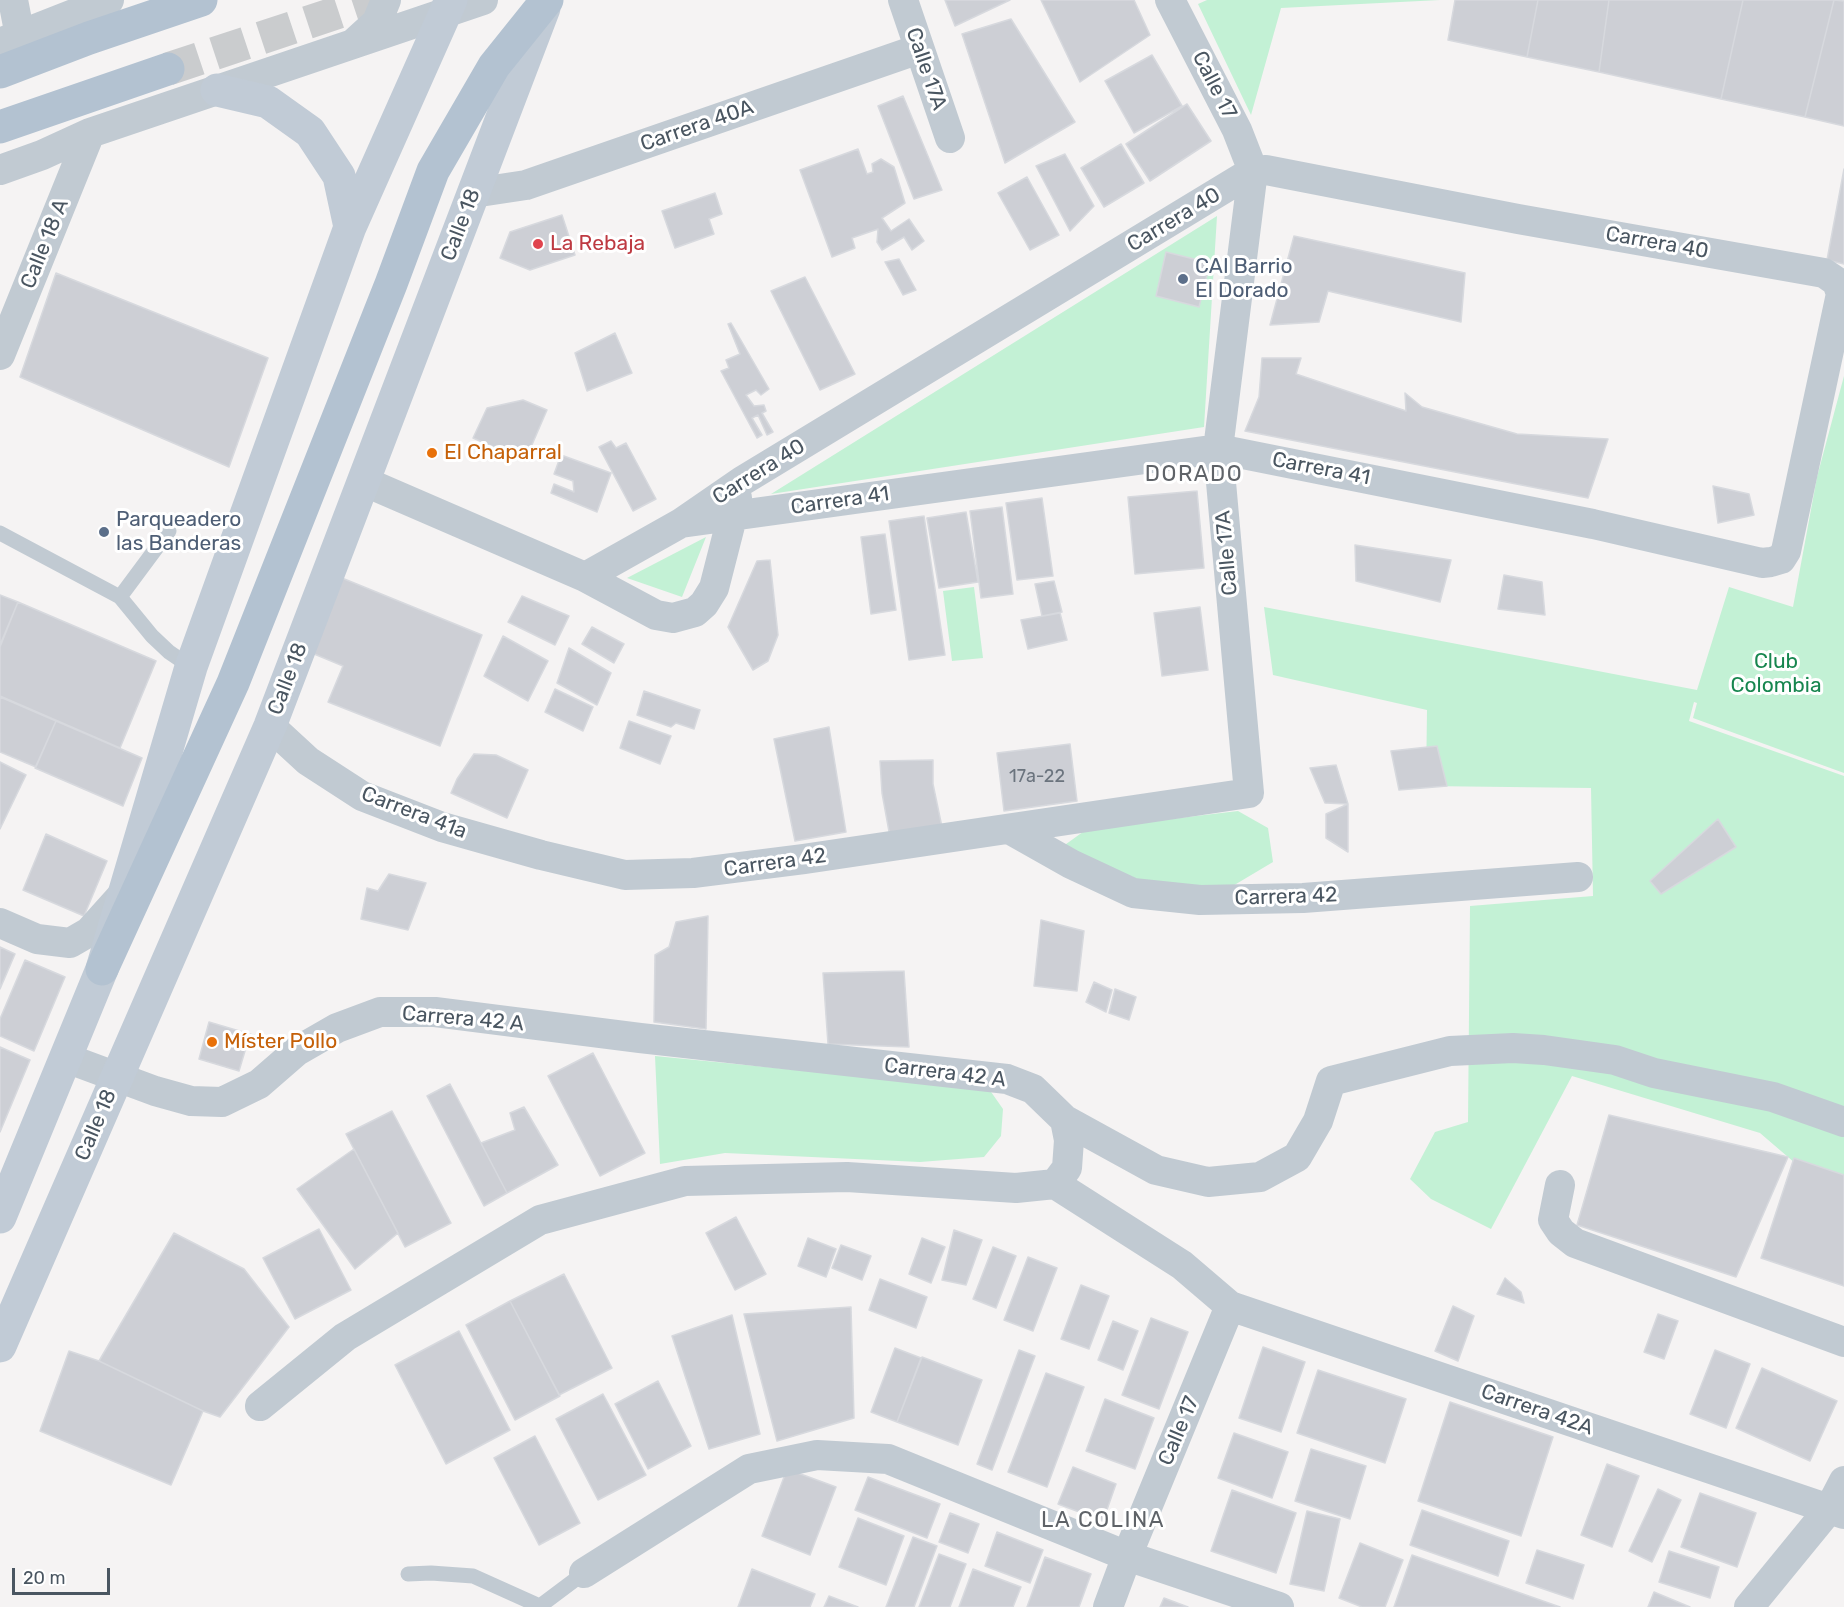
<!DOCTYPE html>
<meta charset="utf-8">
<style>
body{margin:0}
#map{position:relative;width:1844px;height:1607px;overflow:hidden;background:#f5f3f3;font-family:Rubik,sans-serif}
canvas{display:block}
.scale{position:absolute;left:12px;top:1568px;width:98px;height:27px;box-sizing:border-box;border:3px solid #4a5661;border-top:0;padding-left:8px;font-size:18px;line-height:21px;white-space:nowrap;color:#4a5661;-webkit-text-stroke:4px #fff;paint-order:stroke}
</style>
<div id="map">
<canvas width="1844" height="1607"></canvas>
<div class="scale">20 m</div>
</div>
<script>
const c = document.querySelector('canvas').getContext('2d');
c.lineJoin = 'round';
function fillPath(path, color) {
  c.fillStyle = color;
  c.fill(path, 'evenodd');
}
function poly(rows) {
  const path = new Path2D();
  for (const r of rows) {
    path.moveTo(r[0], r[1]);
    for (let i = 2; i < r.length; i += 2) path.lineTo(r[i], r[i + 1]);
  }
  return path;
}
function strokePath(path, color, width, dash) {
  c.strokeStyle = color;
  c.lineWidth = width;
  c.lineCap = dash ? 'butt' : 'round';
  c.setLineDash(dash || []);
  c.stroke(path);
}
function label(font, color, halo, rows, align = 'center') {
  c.font = font + ' Rubik,sans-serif';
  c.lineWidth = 6;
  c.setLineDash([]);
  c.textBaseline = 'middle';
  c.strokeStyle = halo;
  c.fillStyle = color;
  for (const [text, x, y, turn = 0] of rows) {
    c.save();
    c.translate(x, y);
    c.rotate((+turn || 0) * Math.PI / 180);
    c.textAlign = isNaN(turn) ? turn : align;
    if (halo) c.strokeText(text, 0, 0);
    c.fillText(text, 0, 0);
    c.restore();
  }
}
fillPath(poly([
 [1207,0,1440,0,1281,8,1251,115,1198,4],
 [1217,216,1204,427,771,494],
 [1844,376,1844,773,1693,718,1697,703,1694,702,1689,721,1844,776,1844,1205,1760,1133,1572,1076,1491,1229,1431,1199,1410,1179,1435,1132,1468,1122,1470,906,1593,896,1591,788,1426,786,1427,710,1273,675,1264,607,1697,690,1729,587,1793,607,1817,477],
 [706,537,682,597,627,578],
 [974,587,983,658,952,661,943,591],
 [1238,811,1268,828,1273,862,1231,887,1146,883,1062,847,1087,829],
 [655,1056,989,1089,1003,1109,1001,1136,984,1157,920,1162,725,1153,660,1164]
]), '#c3f1d5');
const building = poly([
 [945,0,1010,0,955,26,945,0],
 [1041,0,1134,0,1150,35,1080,82,1041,0],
 [1455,0,1538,0,1527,57,1448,40,1455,0],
 [1538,0,1609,0,1599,72,1527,57,1538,0],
 [1609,0,1743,0,1721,99,1599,72,1609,0],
 [1743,0,1834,0,1805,117,1721,99,1743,0],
 [1834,0,1844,1,1844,126,1805,117,1834,0],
 [1011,19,1075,122,1005,163,962,34,1011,19],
 [1152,55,1182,106,1134,133,1105,81,1152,55],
 [903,96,942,190,914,199,878,106,903,96],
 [1187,104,1211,141,1150,181,1126,144,1187,104],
 [1121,144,1144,183,1104,207,1081,168,1121,144],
 [858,149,867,174,873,172,872,164,881,159,894,167,905,203,882,218,891,231,909,219,924,241,912,250,904,237,882,250,877,242,878,229,852,238,855,248,832,257,800,170,858,149],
 [1065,154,1094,206,1070,231,1036,166,1065,154],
 [1844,169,1844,264,1827,260,1844,169],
 [1027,177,1059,235,1030,250,998,193,1027,177],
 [715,193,722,214,709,219,714,234,675,248,662,211,715,193],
 [562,215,575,255,530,270,500,258,510,232,562,215],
 [1294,236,1465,273,1461,322,1328,291,1319,322,1270,325,1294,236],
 [1166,252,1210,263,1199,307,1156,296,1166,252],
 [899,259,916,290,903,295,885,262,899,259],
 [56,273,268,358,229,467,20,377,56,273],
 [805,277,855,374,820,390,771,291,805,277],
 [731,323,769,389,761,395,756,390,746,395,754,406,764,405,766,411,762,413,773,432,767,435,758,415,752,418,762,435,757,438,721,371,729,368,726,360,740,354,728,324,731,323],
 [615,333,632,373,587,391,575,353,615,333],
 [1262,358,1301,358,1296,374,1406,411,1405,393,1422,407,1517,434,1608,439,1588,498,1245,431,1259,397,1262,358],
 [523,400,547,410,525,461,473,438,487,408,523,400],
 [611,441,616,448,626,443,656,499,633,511,599,447,611,441],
 [561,455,611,473,597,512,551,493,554,484,574,492,573,481,554,474,561,455],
 [1713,486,1749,494,1754,515,1718,523,1713,486],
 [1197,491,1204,568,1135,574,1128,497,1197,491],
 [1042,498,1053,576,1017,580,1006,503,1042,498],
 [1002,507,1013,594,981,598,970,511,1002,507],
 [966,512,978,582,939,588,927,518,966,512],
 [924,516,945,655,909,660,889,521,924,516],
 [885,534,896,610,871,614,861,537,885,534],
 [1355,545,1451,560,1440,602,1356,581,1355,545],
 [770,560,778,635,768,661,753,670,728,627,757,561,770,560],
 [1504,575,1542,582,1545,615,1498,609,1504,575],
 [337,576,482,635,440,746,328,702,343,666,307,651,337,576],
 [1054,581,1062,612,1042,616,1035,584,1054,581],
 [0,595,18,602,0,647,0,595],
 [522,596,569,616,555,645,508,622,522,596],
 [18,602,156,661,120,748,0,696,0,645,18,602],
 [1200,607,1208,670,1162,676,1154,613,1200,607],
 [1060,613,1067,640,1028,649,1021,620,1060,613],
 [592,627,624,644,614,663,582,644,592,627],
 [503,636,548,661,528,701,484,676,503,636],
 [569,648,611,673,597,705,557,683,569,648],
 [555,689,593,707,583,731,545,712,555,689],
 [644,691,700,710,694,729,676,723,671,727,637,715,644,691],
 [0,697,56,721,36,767,0,752,0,697],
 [56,721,142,758,123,806,35,768,56,721],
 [629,721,671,736,660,764,620,748,629,721],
 [829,727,846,832,795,841,774,739,829,727],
 [1070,744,1077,801,1004,811,997,753,1070,744],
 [1437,746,1447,786,1399,790,1391,751,1437,746],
 [474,754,496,755,528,770,507,818,451,793,457,779,474,754],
 [933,760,933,784,942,827,890,837,882,793,880,761,933,760],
 [0,762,26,775,0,829,0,762],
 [1336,765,1348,804,1325,803,1310,768,1336,765],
 [1348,804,1348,852,1326,838,1326,814,1348,804],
 [1718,819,1736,847,1661,894,1650,881,1718,819],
 [46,834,107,861,84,916,23,890,46,834],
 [389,874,426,883,408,930,361,919,367,888,378,891,389,874],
 [708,916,706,1029,654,1022,655,955,669,947,676,922,708,916],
 [1041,920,1084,931,1077,991,1034,986,1041,920],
 [0,947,15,954,0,989,0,947],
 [25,960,65,977,34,1051,0,1036,0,1019,25,960],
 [904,971,909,1047,828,1044,823,973,904,971],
 [1094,982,1112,990,1106,1012,1086,1002,1094,982],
 [1115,989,1136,997,1129,1020,1109,1013,1115,989],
 [209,1022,263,1038,258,1044,248,1041,239,1071,199,1059,209,1022],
 [0,1047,30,1060,0,1132,0,1047],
 [593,1053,645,1153,600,1176,548,1076,593,1053],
 [450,1084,507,1193,484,1206,427,1096,450,1084],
 [524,1107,558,1165,507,1193,481,1143,515,1130,510,1113,524,1107],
 [392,1111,451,1223,405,1247,346,1134,392,1111],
 [1609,1115,1788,1157,1736,1277,1577,1225,1609,1115],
 [354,1149,398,1233,355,1269,297,1189,354,1149],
 [1794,1158,1844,1175,1844,1286,1761,1258,1794,1158],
 [736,1217,766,1274,735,1290,706,1233,736,1217],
 [319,1229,351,1290,295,1319,263,1258,319,1229],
 [954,1230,982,1240,966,1285,942,1280,954,1230],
 [174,1233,244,1269,289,1327,220,1417,203,1411,99,1361,174,1233],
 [808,1238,836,1249,826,1277,798,1266,808,1238],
 [922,1238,945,1247,931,1283,909,1274,922,1238],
 [841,1245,871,1256,862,1280,832,1268,841,1245],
 [993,1247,1016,1256,996,1308,973,1299,993,1247],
 [1028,1257,1057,1268,1033,1331,1004,1320,1028,1257],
 [564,1274,612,1368,559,1395,510,1301,564,1274],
 [1505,1278,1521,1292,1524,1303,1497,1294,1505,1278],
 [880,1279,927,1297,916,1328,869,1310,880,1279],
 [1081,1285,1109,1296,1089,1349,1061,1339,1081,1285],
 [510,1301,560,1396,515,1420,466,1325,510,1301],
 [1453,1306,1474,1316,1458,1361,1435,1351,1453,1306],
 [851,1307,854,1418,777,1441,744,1314,851,1307],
 [1658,1314,1678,1321,1664,1359,1644,1352,1658,1314],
 [732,1315,760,1434,709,1449,672,1336,732,1315],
 [1151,1318,1188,1332,1159,1409,1122,1395,1151,1318],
 [1113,1321,1138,1331,1123,1370,1098,1360,1113,1321],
 [459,1331,510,1430,446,1464,395,1365,459,1331],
 [1263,1347,1305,1362,1281,1432,1239,1418,1263,1347],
 [895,1348,921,1358,897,1422,871,1412,895,1348],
 [1019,1350,1035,1356,992,1470,977,1464,1019,1350],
 [1715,1350,1750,1364,1726,1428,1690,1414,1715,1350],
 [69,1351,99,1361,203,1411,171,1485,40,1431,69,1351],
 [922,1357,982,1380,958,1445,897,1422,922,1357],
 [1762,1368,1837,1401,1810,1461,1736,1428,1762,1368],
 [1318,1370,1406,1399,1385,1463,1297,1433,1318,1370],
 [1046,1373,1084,1387,1047,1487,1008,1472,1046,1373],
 [658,1381,691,1446,648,1469,615,1404,658,1381],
 [603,1394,646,1475,598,1500,556,1419,603,1394],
 [1105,1399,1154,1418,1135,1469,1086,1451,1105,1399],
 [1450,1402,1553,1437,1521,1536,1418,1501,1450,1402],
 [1234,1433,1288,1452,1272,1498,1218,1478,1234,1433],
 [535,1436,580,1523,539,1545,494,1458,535,1436],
 [1311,1449,1366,1466,1350,1519,1295,1501,1311,1449],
 [1607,1464,1639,1476,1612,1547,1581,1535,1607,1464],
 [1073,1467,1116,1484,1103,1521,1058,1504,1073,1467],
 [787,1469,836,1487,810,1555,762,1536,787,1469],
 [868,1477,940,1504,927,1538,855,1510,868,1477],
 [1658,1489,1681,1500,1652,1562,1629,1551,1658,1489],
 [1232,1490,1296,1513,1276,1573,1211,1551,1232,1490],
 [1700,1493,1756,1513,1737,1567,1681,1547,1700,1493],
 [1422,1510,1509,1541,1498,1576,1410,1545,1422,1510],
 [1307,1511,1340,1519,1324,1591,1290,1584,1307,1511],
 [950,1513,979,1524,968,1553,939,1542,950,1513],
 [858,1518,904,1536,886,1585,839,1567,858,1518],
 [997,1532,1043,1550,1030,1583,985,1566,997,1532],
 [913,1537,937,1546,914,1607,886,1607,913,1537],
 [1360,1543,1403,1560,1385,1607,1362,1607,1339,1598,1360,1543],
 [1537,1550,1584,1565,1573,1599,1526,1583,1537,1550],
 [1669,1551,1719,1567,1710,1598,1659,1582,1669,1551],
 [939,1554,966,1564,950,1607,919,1607,939,1554],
 [1412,1555,1560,1607,1394,1607,1412,1555],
 [1045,1557,1091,1574,1079,1607,1027,1607,1045,1557],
 [752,1569,815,1594,810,1607,738,1607,752,1569],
 [973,1569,1021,1587,1013,1607,959,1607,973,1569],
 [1654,1592,1690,1607,1648,1607,1654,1592],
 [829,1596,858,1607,824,1607,829,1596],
 [1164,1598,1188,1607,1160,1607,1164,1598]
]);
fillPath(building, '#cdcfd5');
strokePath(building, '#d7d9de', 1.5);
strokePath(poly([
 [168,69,375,0]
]), '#caccce', 33, [33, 16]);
strokePath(poly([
 [0,533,120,597,169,531],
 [120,597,152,636,169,652,191,667],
 [408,1574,431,1573,473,1576,542,1607],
 [540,1606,584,1573]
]), '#c1cad2', 15);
strokePath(poly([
 [13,0,20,36],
 [903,0,950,138],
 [355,42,377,22,386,0],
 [0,43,109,0],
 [0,170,42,155,90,133,483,0],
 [473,193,526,185,919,49],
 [0,355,90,133],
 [363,481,585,577,656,615,673,618,695,612,704,604,714,588,737,498],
 [585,577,681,523,742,481,1253,171,1266,170,1518,219,1824,273,1837,282,1841,294,1786,551,1781,559,1771,562,1762,563,1593,524,1218,449,681,523],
 [270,726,308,761,362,796,442,827,541,855,625,875,693,873,804,859,1249,793,1218,449,1253,171,1237,130,1170,0],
 [1009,829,1071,864,1133,893,1200,900,1303,898,1578,877],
 [0,923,37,939,70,943,89,932,125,892],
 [66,1058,155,1091,191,1101,222,1102,259,1084,297,1051,337,1028,380,1012,435,1012,640,1038,1007,1079,1033,1089,1065,1120,1069,1140,1067,1168,1055,1184,1016,1188,847,1177,685,1181,540,1220,345,1337,260,1406],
 [1065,1120,1156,1170,1208,1182,1260,1177,1297,1157,1318,1121,1331,1081,1450,1051,1513,1048,1544,1050,1615,1060,1654,1073,1773,1097,1844,1122],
 [1055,1184,1182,1265,1230,1306,1844,1514],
 [1560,1185,1553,1220,1561,1232,1575,1243,1844,1342],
 [584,1573,749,1469,817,1455,888,1459,1127,1556,1279,1607],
 [1108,1607,1127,1556,1230,1306],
 [1749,1607,1830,1508,1844,1481]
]), '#c1cad2', 30);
strokePath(poly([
 [217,90,268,102,310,132,339,176,350,227],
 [0,1217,102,969,191,667,350,227,451,0],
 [0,1346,270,726,544,8]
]), '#c1cbd6', 33);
strokePath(poly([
 [0,72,89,38,201,0],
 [0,127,168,69],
 [102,969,233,683,391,284,433,171,494,66,547,0]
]), '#b3c2d1', 33);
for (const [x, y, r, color] of [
 [538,244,6,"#e0444e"],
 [1183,279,6,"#5c6f8a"],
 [432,453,6,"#e8710a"],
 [104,532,6,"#5c6f8a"],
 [212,1042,6,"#e8710a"]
]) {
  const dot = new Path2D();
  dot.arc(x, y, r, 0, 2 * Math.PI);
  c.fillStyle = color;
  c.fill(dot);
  strokePath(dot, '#fff', 2);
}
label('18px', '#6b747e', null, [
 ["17a-22",1037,777]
]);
label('21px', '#4a5661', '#fff', [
 ["Calle 17A",926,69,71],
 ["Calle 17",1214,85,63],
 ["Carrera 40A",697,126,-19],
 ["Carrera 40",1174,220,-31],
 ["Calle 18",461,225,-69],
 ["Carrera 40",1657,243,10],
 ["Calle 18 A",45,244,-68],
 ["Carrera 41",1321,469,11],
 ["Carrera 40",759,472,-32],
 ["Carrera 41",840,501,-8],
 ["Calle 17A",1227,553,-95],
 ["Calle 18",288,679,-69],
 ["Carrera 41a",414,813,21],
 ["Carrera 42",775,863,-8],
 ["Carrera 42",1286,897,-2],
 ["Carrera 42 A",463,1019,5],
 ["Carrera 42 A",945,1073,7],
 ["Calle 18",96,1125,-67],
 ["Carrera 42A",1537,1410,19],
 ["Calle 17",1179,1431,-67]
]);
label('21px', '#be3a42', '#fff', [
 ["La Rebaja",550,244]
], 'left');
label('21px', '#4e5e75', '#fff', [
 ["CAI Barrio",1195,267],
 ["El Dorado",1195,291],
 ["Parqueadero",116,520],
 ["las Banderas",116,544]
], 'left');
label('21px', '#c56008', '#fff', [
 ["El Chaparral",444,453],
 ["Míster Pollo",224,1042]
], 'left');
label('21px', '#17864f', '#fff', [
 ["Club",1776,662],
 ["Colombia",1776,686]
]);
c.letterSpacing = '1.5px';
label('22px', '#5f6368', '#fff', [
 ["DORADO",1194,475],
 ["LA COLINA",1103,1521]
]);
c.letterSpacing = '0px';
</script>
